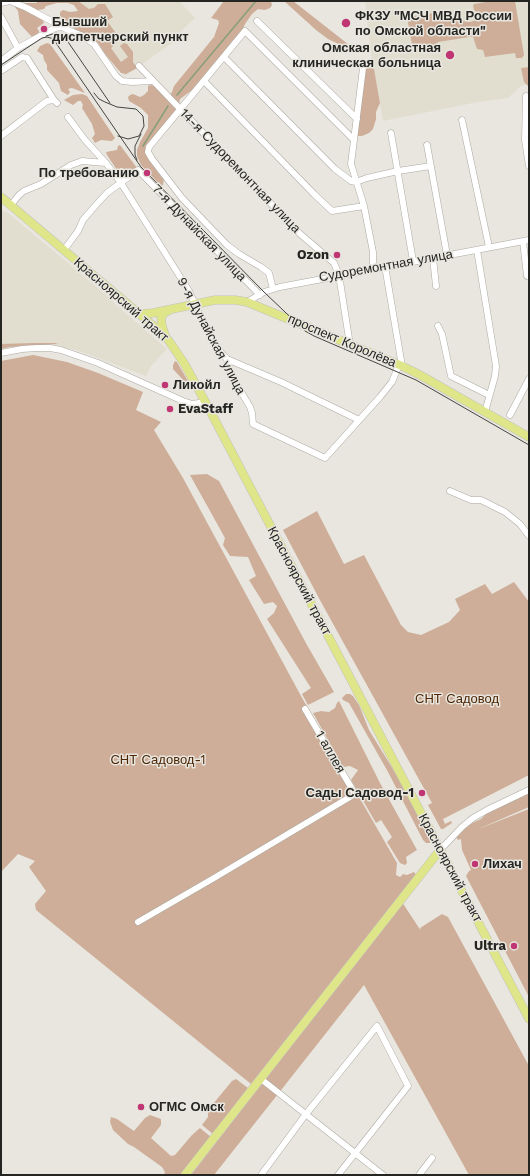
<!DOCTYPE html>
<meta charset="utf-8">
<style>
body{margin:0}
#map{position:relative;width:530px;height:1176px;overflow:hidden;background:#e8e6df;font-family:"Work Sans",sans-serif}
canvas{display:block}
.frame{position:absolute;inset:0;border:2px solid #252522;pointer-events:none}
</style>
<div id="map">
<canvas width="530" height="1176"></canvas>
<div class="frame"></div>
</div>
<script>
const c = document.querySelector('canvas').getContext('2d');
c.lineJoin = 'round';
function fillPath(path, color) {
  c.fillStyle = color;
  c.fill(path, 'evenodd');
}
function poly(rows) {
  const path = new Path2D();
  for (const r of rows) {
    path.moveTo(r[0], r[1]);
    for (let i = 2; i < r.length; i += 2) path.lineTo(r[i], r[i + 1]);
  }
  return path;
}
function strokePath(path, color, width, dash) {
  c.strokeStyle = color;
  c.lineWidth = width;
  c.lineCap = dash ? 'butt' : 'round';
  c.setLineDash(dash || []);
  c.stroke(path);
}
function label(font, color, halo, rows, align = 'center') {
  c.font = font + ' "Work Sans",sans-serif';
  c.lineWidth = 3;
  c.setLineDash([]);
  c.textBaseline = 'middle';
  c.strokeStyle = halo;
  c.fillStyle = color;
  for (const [text, x, y, turn = 0] of rows) {
    c.save();
    c.translate(x, y);
    c.rotate((+turn || 0) * Math.PI / 180);
    c.textAlign = isNaN(turn) ? turn : align;
    if (halo) c.strokeText(text, 0, 0);
    c.fillText(text, 0, 0);
    c.restore();
  }
}
fillPath(poly([
 [71,1,179,1,195,18,179,33,182,36,125,76],
 [365,1,529,1,529,84,521,86,508,98,478,102,383,121,370,48],
 [1,210,8,213,110,298,114,303,167,349,151,366,146,376,109,362,76,350,54,346,9,348,1,350]
]), '#e1decf');
fillPath(poly([
 [39,1,78,1,89,9,94,8,98,4,105,4,113,17,107,21,118,36,117,42,111,48,121,62,128,57,120,46,124,43,127,44,133,52,133,62,137,68,126,74,121,73,105,54,98,43,75,29,60,16,60,12,63,10,70,12,78,11,74,5,68,3,57,3,46,6,44,9,38,10,44,23,37,28,39,31,38,35,32,37,20,24,18,11,15,7,19,3,36,3],
 [224,1,271,1,272,5,270,8,265,10,258,9,252,14,245,24,240,35,192,90,180,99,178,110,149,146,164,178,163,185,161,186,141,165,137,156,137,150,140,142,148,128,148,115,141,108,129,101,128,97,130,95,133,94,140,97,144,95,148,91,148,86,150,85,154,86,169,96,172,92,174,86,214,37,219,23,218,20,211,18],
 [284,1,293,1,353,48,351,50,328,39,316,30],
 [492,1,515,1,524,55,522,58,516,58,515,53,485,57,483,50,477,49,473,37,469,37,438,42,436,44,434,50,416,53,413,50,407,17,447,11,452,20,471,22,478,19,478,13,474,10,473,6,474,4],
 [47,43,50,44,85,93,72,88,68,89,70,92,68,95,61,91,59,83,47,70,47,65,44,60,43,55,37,51,40,46],
 [372,58,380,103,376,112,376,119,373,129,369,133,362,136,357,136,363,77,367,64,369,60],
 [529,67,529,87,524,82,521,68],
 [82,94,87,96,115,138,112,141,101,140,95,143,92,138,95,134,92,124,82,108,83,105,81,101,78,101,73,105,64,100,73,95],
 [120,145,137,168,132,173,122,168,120,168,119,172,117,170,107,155,106,152,117,150,118,146],
 [33,343,58,343,55,344,9,347,1,349,1,344],
 [33,355,67,362,98,373,143,392,136,410,161,422,154,430,183,478,301,696,397,863,396,875,400,877,403,874,407,875,414,872,416,875,251,1084,36,910,35,904,46,891,29,867,35,861,18,854,1,872,1,361],
 [175,361,177,362,188,381,187,383,185,382,173,369,173,365],
 [207,474,219,481,307,645,334,692,308,705,302,694,311,688,267,619,274,613,277,606,273,602,264,604,249,580,256,576,248,557,230,556,223,545,225,538,190,475],
 [317,511,344,564,364,555,401,625,408,632,421,635,449,622,460,610,455,599,485,584,492,594,514,582,529,602,529,775,443,819,445,824,451,821,452,823,443,829,441,829,428,805,432,803,321,602,283,530],
 [346,694,350,694,353,696,359,705,369,730,399,779,427,832,430,841,430,843,426,843,423,840,388,772,349,703,343,700,342,698],
 [339,701,380,783,417,850,406,857,407,863,405,865,400,863,387,842,392,837,381,820,376,823,351,780,358,770,350,766,343,767,313,713,321,711,329,712,335,708,337,703],
 [529,793,529,807,476,830,529,809,529,997,466,876,469,871,471,870,462,850,461,839,458,840,456,837,456,835,468,825,481,819,486,814],
 [402,902,421,931,420,928,442,914,448,917,529,1066,529,1175,469,1175,364,985,214,1175,191,1175],
 [236,1079,248,1088,213,1134,202,1125,208,1117,208,1110,232,1081],
 [150,1115,161,1119,161,1125,151,1138,171,1156,175,1155,192,1135,200,1128,211,1137,181,1175,164,1175,165,1172,162,1167,134,1147,128,1144,113,1130,110,1122,111,1117,117,1119,134,1131,145,1118]
]), '#ceae98');
strokePath(poly([
 [177,95,256,1],
 [143,146,168,106]
]), '#879e79', 1.5);
const minor = poly([
 [10,1,27,8,68,30,83,36,94,44,116,76,122,81,132,82,152,81],
 [1,3,10,1],
 [1,17,18,48],
 [257,21,357,119],
 [224,57,335,169,351,181,356,182,367,178,398,171,431,166],
 [1,61,18,48,55,28,63,27],
 [139,66,299,233,334,263,339,275,350,345],
 [363,68,351,164,364,206,373,252,373,268],
 [1,71,22,57,27,58,54,100,57,103],
 [204,81,314,194,332,211,364,206],
 [526,96,525,140,529,166],
 [68,117,85,140,106,163,121,183,189,291,200,316,219,350,227,359,230,373,250,407,252,413,253,424,325,458,380,397,392,382,399,365],
 [462,120,489,247],
 [391,133,413,261],
 [1,136,47,101,54,100],
 [427,145,447,255],
 [11,205,19,195,24,191,41,184,71,165,82,161,106,163],
 [523,241,527,276],
 [64,250,78,231,83,220,95,206,107,193,138,170,260,295],
 [477,250,496,366,495,376,485,412],
 [433,258,436,286],
 [385,266,402,366],
 [273,289,269,273,261,267,239,254,227,245,182,198,152,159,148,152,149,147,245,31,354,140],
 [247,302,264,292,280,287,529,240],
 [438,326,442,334,451,376,489,395],
 [1,353,22,349,37,348,50,348,61,350,98,363,183,401,192,404,199,403,205,401],
 [227,359,281,382,359,420],
 [510,415,529,379],
 [450,491,471,500,481,500,505,512,520,524,529,536],
 [440,850,462,827,473,818,487,810,529,790],
 [138,922,214,878,355,794,305,709],
 [261,1079,383,1175],
 [261,1175,306,1114,377,1026,408,1086,338,1175],
 [419,1175,432,1158]
]);
const major = poly([
 [1,197,163,334,169,341,184,363,207,405,529,1019],
 [140,314,153,313,215,300,235,300,247,302,402,366,420,375,529,437],
 [165,335,162,326,161,318,164,313,168,311],
 [185,1175,440,850]
]);
strokePath(minor, '#acaaa3', 7);
strokePath(major, '#c2c2c1', 9);
strokePath(minor, '#fff', 6);
strokePath(major, '#dee689', 8);
strokePath(poly([
 [46,36,56,33,62,35,66,39,110,103],
 [1,65,42,38,47,37,54,39,58,46,141,167,264,292,305,331,314,336,416,380,529,445],
 [94,93,99,99,105,102,117,107,136,109,143,116,144,126,139,136,128,139,118,136],
 [137,160,135,155,135,146,141,134]
]), '#444440', 1);
for (const [x, y, r, color] of [
 [346,23,5,"#bf3673"],
 [44,29,4,"#bf3673"],
 [450,55,5,"#bf3673"],
 [147,173,4,"#bf3673"],
 [337,255,4,"#bf3673"],
 [165,385,4,"#bf3673"],
 [170,409,4,"#bf3673"],
 [422,793,4,"#bf3673"],
 [475,864,4,"#bf3673"],
 [514,946,4,"#bf3673"],
 [141,1107,4,"#bf3673"]
]) {
  const dot = new Path2D();
  dot.arc(x, y, r, 0, 2 * Math.PI);
  c.fillStyle = color;
  c.fill(dot);
  strokePath(dot, '#e8e6df', 1.5);
}
label('bold 13px', '#252522', '#e8e6df', [
 ["ФКЗУ \"МСЧ МВД России",355,16],
 ["по Омской области\"",355,31],
 ["Бывший",52,22],
 ["диспетчерский пункт",52,37],
 ["Омская областная",441,48,"right"],
 ["клиническая больница",441,63,"right"],
 ["По требованию",139,173,"right"],
 ["Ozon",329,255,"right"],
 ["Ликойл",173,385],
 ["EvaStaff",178,409],
 ["Сады Садовод-1",414,793,"right"],
 ["Лихач",483,864],
 ["Ultra",506,946,"right"],
 ["ОГМС Омск",149,1107]
], 'left');
label('13px', '#252522', '#e8e6df', [
 ["14-я Судоремонтная улица",240,171,46],
 ["7-я Дунайская улица",199,233,46],
 ["Судоремонтная улица",386,266,-10],
 ["Красноярский тракт",121,300,41],
 ["9-я Дунайская улица",211,336,62],
 ["проспект Королёва",342,341,23],
 ["Красноярский тракт",299,581,62],
 ["1 аллея",330,752,60],
 ["Красноярский тракт",450,868,62]
]);
label('13px', '#4d2705', '#e8e6df', [
 ["СНТ Садовод",457,699],
 ["СНТ Садовод-1",158,760]
]);
</script>
